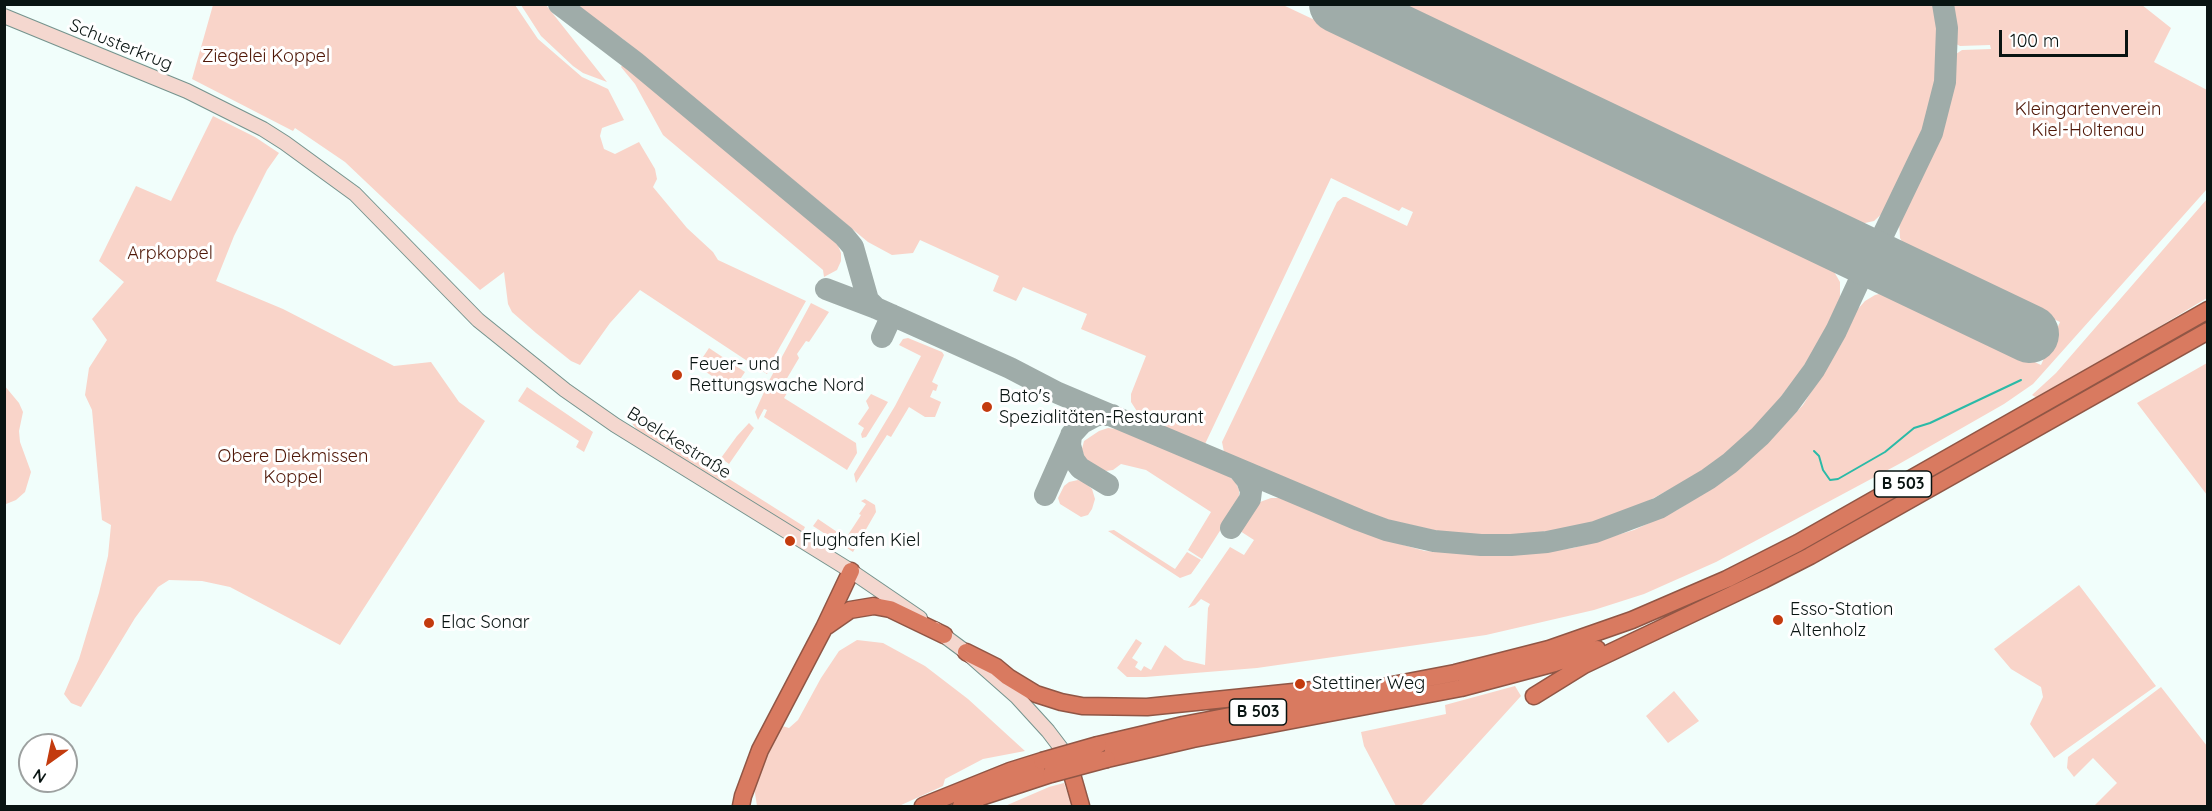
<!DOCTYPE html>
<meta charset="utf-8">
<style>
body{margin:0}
#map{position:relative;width:2212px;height:811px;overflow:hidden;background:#f1fefb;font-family:Quicksand,sans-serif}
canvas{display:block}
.frame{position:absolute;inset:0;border:6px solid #091412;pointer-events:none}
.north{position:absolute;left:18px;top:733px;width:60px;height:60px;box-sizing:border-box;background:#fff;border:2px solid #9da1a0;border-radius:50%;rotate:213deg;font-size:16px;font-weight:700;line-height:24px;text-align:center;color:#091412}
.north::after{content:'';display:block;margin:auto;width:21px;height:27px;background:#c33b0e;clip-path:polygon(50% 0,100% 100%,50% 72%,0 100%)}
.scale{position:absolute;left:1999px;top:30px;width:129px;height:27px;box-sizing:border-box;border:3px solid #091412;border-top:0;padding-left:8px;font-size:18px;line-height:21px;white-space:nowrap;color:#091412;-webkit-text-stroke:4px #fff;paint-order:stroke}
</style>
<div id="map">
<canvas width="2212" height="811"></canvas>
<div class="frame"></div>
<div class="north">N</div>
<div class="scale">100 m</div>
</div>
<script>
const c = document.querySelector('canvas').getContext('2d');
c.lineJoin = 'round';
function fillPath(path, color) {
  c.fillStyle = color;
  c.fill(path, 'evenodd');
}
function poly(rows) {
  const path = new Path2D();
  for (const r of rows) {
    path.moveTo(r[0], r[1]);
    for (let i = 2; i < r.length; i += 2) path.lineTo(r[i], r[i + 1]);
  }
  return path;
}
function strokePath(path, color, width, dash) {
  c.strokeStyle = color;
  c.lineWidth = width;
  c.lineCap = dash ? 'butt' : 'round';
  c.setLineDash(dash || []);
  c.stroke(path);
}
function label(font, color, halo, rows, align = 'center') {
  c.font = font + ' Quicksand,sans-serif';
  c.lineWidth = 6;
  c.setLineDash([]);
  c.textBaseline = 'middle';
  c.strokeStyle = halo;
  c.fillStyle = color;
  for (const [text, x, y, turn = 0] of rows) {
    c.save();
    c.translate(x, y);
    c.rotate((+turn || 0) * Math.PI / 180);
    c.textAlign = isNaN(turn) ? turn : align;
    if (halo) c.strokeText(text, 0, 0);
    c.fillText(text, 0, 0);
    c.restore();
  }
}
fillPath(poly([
 [213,5,515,5,538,39,582,77,608,89,624,120,602,128,600,136,604,149,615,154,639,142,655,169,657,179,653,187,687,228,713,252,718,260,806,301,777,352,767,374,640,290,610,323,580,365,571,361,536,333,512,312,508,304,504,272,480,290,345,162,295,128,293,131,291,130,192,79],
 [521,5,546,5,607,82,583,73,573,66,541,36],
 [571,5,1283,5,1829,263,1840,282,1840,297,1838,305,1814,351,1797,376,1766,416,1726,453,1696,475,1639,506,1602,521,1559,530,1503,536,1442,532,1389,520,1345,504,1224,452,1222,442,1337,202,1343,197,1346,197,1407,226,1413,212,1402,207,1399,211,1331,178,1205,444,1140,416,1131,402,1131,394,1146,356,1081,329,1087,314,1023,287,1016,301,993,291,999,276,920,240,913,253,892,255,868,242,623,39],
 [1394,5,1935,5,1939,42,1937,83,1925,127,1888,208,1874,221,1856,225],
 [1951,5,2142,5,2171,28,2154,62,2207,90,2207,189,2033,384,2004,404,1899,464,1716,562,1644,594,1594,610,1486,635,1257,668,1145,677,1127,677,1117,668,1136,639,1142,643,1132,658,1138,662,1135,667,1141,671,1144,666,1151,670,1165,645,1184,660,1205,665,1208,608,1210,604,1201,599,1195,605,1188,608,1230,547,1244,555,1254,540,1240,531,1255,507,1260,502,1271,498,1281,498,1382,539,1425,551,1473,554,1519,555,1573,548,1634,530,1677,510,1727,479,1771,439,1803,405,1841,344,1857,310,1865,301,1875,295,1887,292,2041,365,2060,322,1906,249,1900,238,1899,220,1937,140,1947,113,1952,89,1956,54,1962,50,1991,49,1990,45,1960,46,1956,44],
 [623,64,837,243,841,253,841,261,837,270,824,277,823,270,663,135,635,84,621,67],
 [213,116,255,137,279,153,267,170,234,236,216,281,283,309,394,366,431,362,459,402,485,421,340,645,230,587,202,581,169,580,158,587,135,618,81,707,71,703,64,694,79,659,99,593,108,556,111,525,102,520,92,410,85,395,89,368,107,340,92,319,124,282,99,261,136,186,171,201],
 [2207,199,2207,298,2039,399,2032,395,2056,373],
 [811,303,829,312,809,342,806,341,797,354,799,358,786,380,792,385,784,398,856,443,857,453,847,470,764,417,767,410,764,409,758,420,755,412,770,379],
 [908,338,942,352,944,355,932,382,938,385,936,391,933,390,930,397,941,402,935,417,925,417,909,407,891,437,887,435,856,483,854,474,895,406,921,356,899,345,903,339],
 [709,348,745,372,733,390,697,366],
 [2207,363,2207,495,2137,403],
 [4,385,19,403,23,412,19,431,20,442,31,472,25,492,16,500,6,504],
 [527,387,593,432,584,452,576,447,579,441,518,401],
 [871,394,888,402,866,437,862,438,861,434,864,428,858,424,869,408,866,401],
 [630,410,704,459,715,470,805,527,802,533,638,431,629,420],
 [749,423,754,428,729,464,721,458,737,436],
 [1108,428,1123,430,1229,476,1236,483,1239,490,1239,501,1202,559,1188,550,1211,512,1146,470,1121,464,1113,470,1106,471,1100,469,1085,459,1082,449,1084,441,1099,431],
 [1078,480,1084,482,1092,489,1095,499,1092,509,1088,515,1081,517,1060,504,1058,498,1064,486,1069,482],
 [865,499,875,505,876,512,853,552,813,526,818,519,846,538,861,515,859,514,866,504,861,501],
 [1114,530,1175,569,1187,552,1201,560,1191,574,1180,578,1108,531],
 [2079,585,2156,686,2054,758,2030,724,2043,697,2041,687,2011,669,1994,649],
 [857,640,883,643,925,666,968,699,1025,751,983,759,945,779,943,786,899,806,757,806,754,787,757,769,779,725,789,728,798,720,821,678,839,651],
 [1515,686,1521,696,1421,806,1396,806,1364,746,1361,732,1446,714,1445,705],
 [2161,687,2207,746,2207,806,2094,806,2117,783,2093,758,2074,777,2067,768,2068,757],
 [1674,691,1699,721,1668,743,1646,716],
 [1064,783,1072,806,1005,806,1049,787]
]), '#f9d4c9');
strokePath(poly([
 [1814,451,1819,456,1823,470,1830,480,1838,479,1885,452,1914,428,1930,423,2021,380]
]), '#2bbaa7', 2);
strokePath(poly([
 [559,4,635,62,844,236,853,247,868,300,876,308],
 [1833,237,1848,243,1868,245,1876,243,1882,237,1932,133,1945,82,1947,28,1943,4],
 [826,289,876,308,1010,368,1058,393,1359,520,1386,530,1434,541,1481,545,1511,545,1547,542,1595,532,1659,508,1708,479,1730,463,1760,436,1789,404,1814,370,1836,331,1861,277,1860,271,1853,259,1834,244,1814,231],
 [882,337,892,315],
 [1108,485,1080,468,1074,460,1070,445,1071,435,1082,423,1097,415,1112,415],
 [1045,495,1071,436],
 [1231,528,1250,499,1251,491,1247,480,1238,469]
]), '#9faca9', 22);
strokePath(poly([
 [1338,4,2030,334]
]), '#9faca9', 58);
const secondary = poly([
 [4,16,187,91,263,129,285,143,355,194,478,320,565,390,615,425,851,571,920,618],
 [935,629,966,652,1017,697,1048,731,1067,756]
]);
const highway = poly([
 [827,626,850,610,874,606,890,609,944,635],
 [966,652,996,667,1008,677,1036,694,1061,702,1082,706,1147,707,1323,689],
 [1534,696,1584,665,1763,580,1810,556,2208,331],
 [1098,745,1183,725,1455,673,1549,649,1632,620,1727,579,1798,543,2208,310],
 [1067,757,1081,806],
 [1107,759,1193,739,1461,688,1555,663,1597,649],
 [741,806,743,796,760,750,824,628,851,571],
 [923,806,1010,771,1042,761],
 [961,806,981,797,1051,774]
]);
strokePath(secondary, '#75938d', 16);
strokePath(highway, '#905645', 19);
strokePath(secondary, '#f4d7cf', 14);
strokePath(highway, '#d97a60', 16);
const highwayBridge = poly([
 [1042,761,1098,745],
 [1051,774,1107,759]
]);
strokePath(highwayBridge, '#905645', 19, []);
strokePath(highwayBridge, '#d97a60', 16);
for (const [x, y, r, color] of [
 [677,375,6,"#c33b0e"],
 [987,407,6,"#c33b0e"],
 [790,541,6,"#c33b0e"],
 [1778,620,6,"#c33b0e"],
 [429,623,6,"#c33b0e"],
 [1300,684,6,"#c33b0e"]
]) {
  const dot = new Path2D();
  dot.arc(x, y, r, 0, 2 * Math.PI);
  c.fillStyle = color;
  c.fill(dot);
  strokePath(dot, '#fff', 2);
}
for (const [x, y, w] of [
 [1903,484,57],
 [1258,712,57]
]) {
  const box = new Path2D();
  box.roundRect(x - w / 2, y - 13, w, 26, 4.5);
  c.fillStyle = '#fff';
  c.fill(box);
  strokePath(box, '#091412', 1.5);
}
label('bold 16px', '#091412', null, [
 ["B 503",1903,484],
 ["B 503",1258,712]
]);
label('18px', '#091412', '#fff', [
 ["Schusterkrug",121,45,22],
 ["Boelckestraße",679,443,32]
]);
label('18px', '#4f1707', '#fff', [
 ["Ziegelei Koppel",266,57],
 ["Kleingartenverein",2088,110],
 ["Kiel-Holtenau",2088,131],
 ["Arpkoppel",170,254],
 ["Obere Diekmissen",293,457],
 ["Koppel",293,478]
]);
label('18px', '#091412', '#fff', [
 ["Feuer- und",689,365],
 ["Rettungswache Nord",689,386],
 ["Bato's",999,397],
 ["Spezialitäten-Restaurant",999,418],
 ["Flughafen Kiel",802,541],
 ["Esso-Station",1790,610],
 ["Altenholz",1790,631],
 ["Elac Sonar",441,623],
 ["Stettiner Weg",1312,684]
], 'left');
</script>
